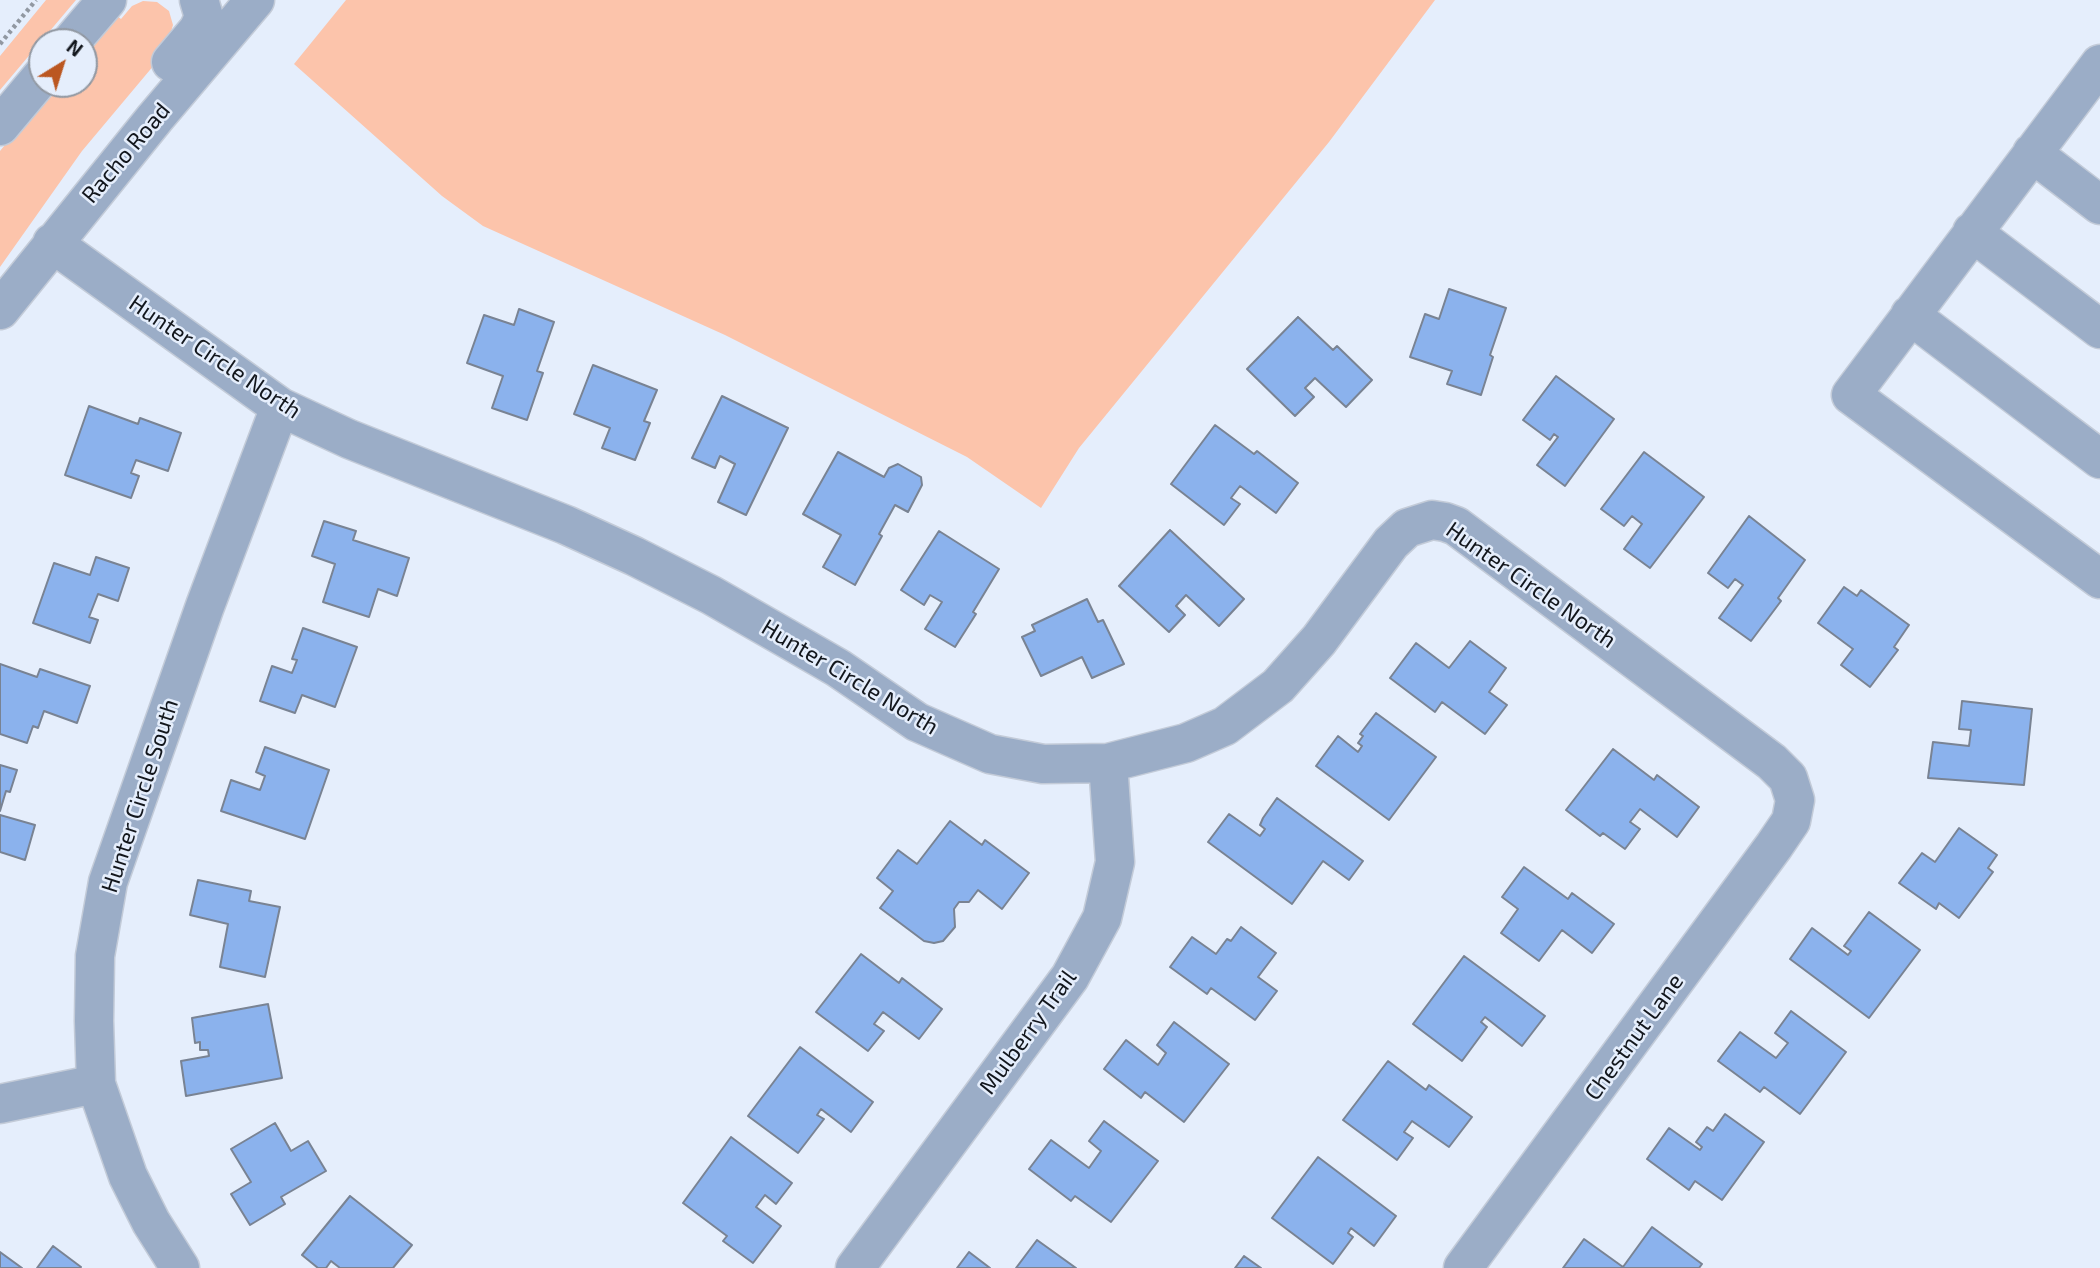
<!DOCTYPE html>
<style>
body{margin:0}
#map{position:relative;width:2100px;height:1268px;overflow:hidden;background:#e5eefc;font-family:"Exo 2",sans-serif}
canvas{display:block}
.north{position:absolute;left:28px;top:28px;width:70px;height:70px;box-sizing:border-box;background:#e5eefc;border:2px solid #9198a2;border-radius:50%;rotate:38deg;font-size:19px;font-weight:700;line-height:28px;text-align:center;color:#12161c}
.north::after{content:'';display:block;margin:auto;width:24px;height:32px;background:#bb5721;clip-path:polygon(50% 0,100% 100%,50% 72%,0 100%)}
</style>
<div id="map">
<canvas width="2100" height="1268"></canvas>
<div class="north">N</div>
</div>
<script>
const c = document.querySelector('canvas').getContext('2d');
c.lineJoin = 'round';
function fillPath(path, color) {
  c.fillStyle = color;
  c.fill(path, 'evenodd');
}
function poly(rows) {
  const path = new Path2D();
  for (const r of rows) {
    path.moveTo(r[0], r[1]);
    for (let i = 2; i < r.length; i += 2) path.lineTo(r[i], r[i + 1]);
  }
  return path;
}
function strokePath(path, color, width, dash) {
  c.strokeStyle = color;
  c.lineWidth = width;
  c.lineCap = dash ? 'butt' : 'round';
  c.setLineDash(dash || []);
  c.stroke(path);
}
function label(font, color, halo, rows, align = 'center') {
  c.font = font + ' "Exo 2",sans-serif';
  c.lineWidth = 5;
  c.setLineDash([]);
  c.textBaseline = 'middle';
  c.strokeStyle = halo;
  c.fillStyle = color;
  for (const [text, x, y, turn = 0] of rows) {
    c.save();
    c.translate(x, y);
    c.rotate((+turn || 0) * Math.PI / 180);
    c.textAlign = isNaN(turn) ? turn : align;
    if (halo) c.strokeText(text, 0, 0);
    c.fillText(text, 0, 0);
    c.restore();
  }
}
fillPath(poly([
 [46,0,76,0,0,90,0,56],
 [346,0,1435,0,1329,142,1079,448,1041,508,967,457,725,335,483,226,442,196,294,64],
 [143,1,157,2,169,11,173,25,165,52,82,151,0,267,0,151,55,84,84,84,84,50,115,14,121,19,132,6]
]), '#fcc4ab');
const building = poly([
 [1449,289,1506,308,1490,355,1493,357,1481,395,1447,384,1452,371,1410,357,1425,314,1439,319,1449,289],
 [519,309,554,322,537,371,543,373,527,420,492,408,503,376,467,363,484,315,514,325,519,309],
 [1298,317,1333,350,1337,346,1372,380,1346,407,1315,378,1305,388,1314,397,1295,416,1247,369,1298,317],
 [593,365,657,390,644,421,650,423,635,460,602,448,610,428,574,414,593,365],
 [1556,376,1614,419,1565,486,1537,465,1558,437,1554,434,1550,440,1523,420,1556,376],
 [722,396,788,428,746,515,718,502,735,464,720,456,715,468,692,458,722,396],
 [89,406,138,424,140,418,181,433,168,471,136,460,131,473,139,476,131,498,65,475,89,406],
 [1215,425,1254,454,1257,451,1298,483,1276,513,1240,486,1231,498,1240,504,1224,525,1171,484,1215,425],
 [838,452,884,477,889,468,898,464,921,477,922,485,908,512,895,505,879,534,882,536,855,585,823,567,841,535,803,514,838,452],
 [1644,452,1704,497,1650,568,1624,549,1642,524,1632,516,1624,526,1601,509,1644,452],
 [1749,516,1805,560,1778,598,1781,601,1751,641,1719,618,1743,585,1735,579,1728,588,1708,573,1749,516],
 [324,521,356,531,353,540,409,558,397,596,378,589,369,617,323,602,335,564,312,556,324,521],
 [1170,530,1244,599,1219,626,1186,595,1176,606,1185,615,1169,632,1119,586,1170,530],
 [939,531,999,569,973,612,976,614,955,647,925,629,942,602,930,595,924,605,901,590,939,531],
 [96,557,129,568,118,601,98,594,89,617,98,620,90,643,33,623,54,563,90,575,96,557],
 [1844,587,1857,596,1861,590,1909,625,1894,647,1898,650,1870,687,1841,665,1853,649,1818,623,1844,587],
 [1087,599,1098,622,1103,620,1124,664,1092,678,1082,657,1041,676,1022,637,1035,631,1032,625,1087,599],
 [303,628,357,647,335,707,302,695,295,713,260,701,272,666,292,673,297,660,292,659,303,628],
 [1470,641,1506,668,1489,692,1507,705,1485,734,1442,702,1435,712,1390,678,1416,643,1449,668,1470,641],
 [0,664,37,677,40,669,90,686,77,723,44,711,38,728,33,726,27,743,0,734,0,664],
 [1962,701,2032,709,2024,785,1928,778,1933,742,1969,746,1971,730,1959,729,1962,701],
 [1376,713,1436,757,1389,820,1316,766,1338,736,1358,752,1362,746,1358,743,1363,736,1360,734,1376,713],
 [265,747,329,770,305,839,221,811,231,780,260,790,265,776,256,772,265,747],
 [1613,749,1654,780,1657,775,1699,807,1677,837,1640,809,1630,822,1640,829,1625,849,1603,833,1600,836,1566,810,1613,749],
 [0,765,17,770,10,792,6,791,0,811,0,765],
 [1277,798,1363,861,1349,880,1323,861,1292,904,1208,842,1229,814,1260,836,1265,829,1260,825,1263,818,1277,798],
 [0,815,35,825,25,860,0,852,0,815],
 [950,821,982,845,985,840,1029,873,1002,909,978,890,969,902,959,902,954,909,955,927,943,941,934,943,924,941,880,908,893,891,877,878,898,850,917,864,950,821],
 [1959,828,1997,855,1988,868,1993,872,1959,918,1939,903,1936,909,1899,883,1922,853,1935,862,1959,828],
 [1524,867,1568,899,1572,893,1614,924,1592,953,1562,930,1539,961,1501,933,1518,909,1502,897,1524,867],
 [198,880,251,891,249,901,280,907,265,977,220,967,228,924,190,915,198,880],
 [1869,912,1920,950,1869,1018,1790,959,1812,928,1848,955,1851,951,1844,946,1869,912],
 [1241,927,1276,953,1258,977,1277,991,1255,1020,1211,988,1207,994,1170,967,1192,937,1216,954,1227,939,1231,941,1241,927],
 [861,954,899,983,902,978,942,1009,919,1039,883,1012,874,1024,884,1031,868,1051,816,1012,861,954],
 [1464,956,1545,1016,1522,1046,1485,1017,1481,1022,1487,1027,1462,1061,1413,1024,1464,956],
 [268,1004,282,1078,186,1096,181,1061,209,1056,208,1050,200,1050,200,1042,195,1043,192,1018,268,1004],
 [1791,1011,1846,1052,1800,1114,1764,1087,1760,1092,1718,1061,1740,1032,1776,1058,1788,1043,1775,1033,1791,1011],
 [1174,1022,1229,1064,1184,1122,1145,1092,1141,1098,1104,1069,1126,1040,1158,1065,1166,1053,1157,1045,1174,1022],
 [800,1047,873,1102,851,1132,821,1109,817,1115,824,1119,798,1153,748,1116,800,1047],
 [1388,1061,1426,1090,1429,1085,1472,1117,1449,1147,1412,1121,1404,1132,1413,1138,1397,1160,1343,1120,1388,1061],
 [1725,1114,1764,1142,1722,1200,1695,1181,1689,1190,1647,1159,1669,1128,1700,1150,1702,1147,1696,1142,1707,1127,1713,1131,1725,1114],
 [1104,1121,1158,1161,1111,1222,1075,1196,1071,1201,1029,1169,1051,1140,1089,1168,1101,1151,1089,1141,1104,1121],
 [275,1123,291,1151,308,1141,326,1171,281,1197,285,1204,250,1225,231,1194,251,1182,231,1149,275,1123],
 [731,1137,792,1183,776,1204,765,1195,756,1207,781,1226,753,1263,723,1241,727,1236,683,1203,731,1137],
 [1318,1157,1396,1216,1374,1246,1351,1228,1348,1233,1353,1237,1333,1264,1272,1218,1318,1157],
 [350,1196,412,1245,393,1268,340,1268,331,1261,326,1268,318,1268,302,1255,350,1196],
 [1652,1227,1702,1264,1699,1268,1563,1268,1584,1239,1623,1267,1652,1227],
 [1037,1240,1076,1268,1016,1268,1037,1240],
 [53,1246,81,1267,80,1268,37,1268,53,1246],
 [0,1252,22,1268,0,1268,0,1252],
 [969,1252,990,1268,957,1268,969,1252],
 [1244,1256,1261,1268,1235,1268,1244,1256]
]);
fillPath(building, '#8bb2ed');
strokePath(building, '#798393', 2);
const minor = poly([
 [71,42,107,0],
 [171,62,198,30,204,17,199,0],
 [2100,64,1851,395,2100,579],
 [0,126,42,76],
 [2032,153,2100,205],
 [1972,232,2100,329],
 [52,243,280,407,349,439,566,525,634,556,711,595,786,638,838,668,917,722,990,754,1043,764,1108,763,1186,743,1225,726,1278,686,1319,640,1391,543,1407,528,1432,520,1445,522,1456,526,1772,762,1788,778,1795,800,1791,821,1774,846,1463,1268],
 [0,310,155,118,255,0],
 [1910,315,2100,459],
 [0,1104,96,1084],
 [180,1268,151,1222,128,1176,96,1084,94,1021,95,956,108,882,205,606,280,407],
 [855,1268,1070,977,1102,918,1115,862,1108,763]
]);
strokePath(minor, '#c3cbd8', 41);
strokePath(poly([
 [0,44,36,0]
]), '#9198a2', 4.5, [3.5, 3.5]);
strokePath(minor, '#9badc7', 38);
label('23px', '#12161c', '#e5eefc', [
 ["Racho Road",126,153,-50],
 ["Hunter Circle North",215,357,34],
 ["Hunter Circle North",1531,585,35],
 ["Hunter Circle North",850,677,31],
 ["Hunter Circle South",140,796,-72],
 ["Mulberry Trail",1028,1032,-54],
 ["Chestnut Lane",1634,1037,-54]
]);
</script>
